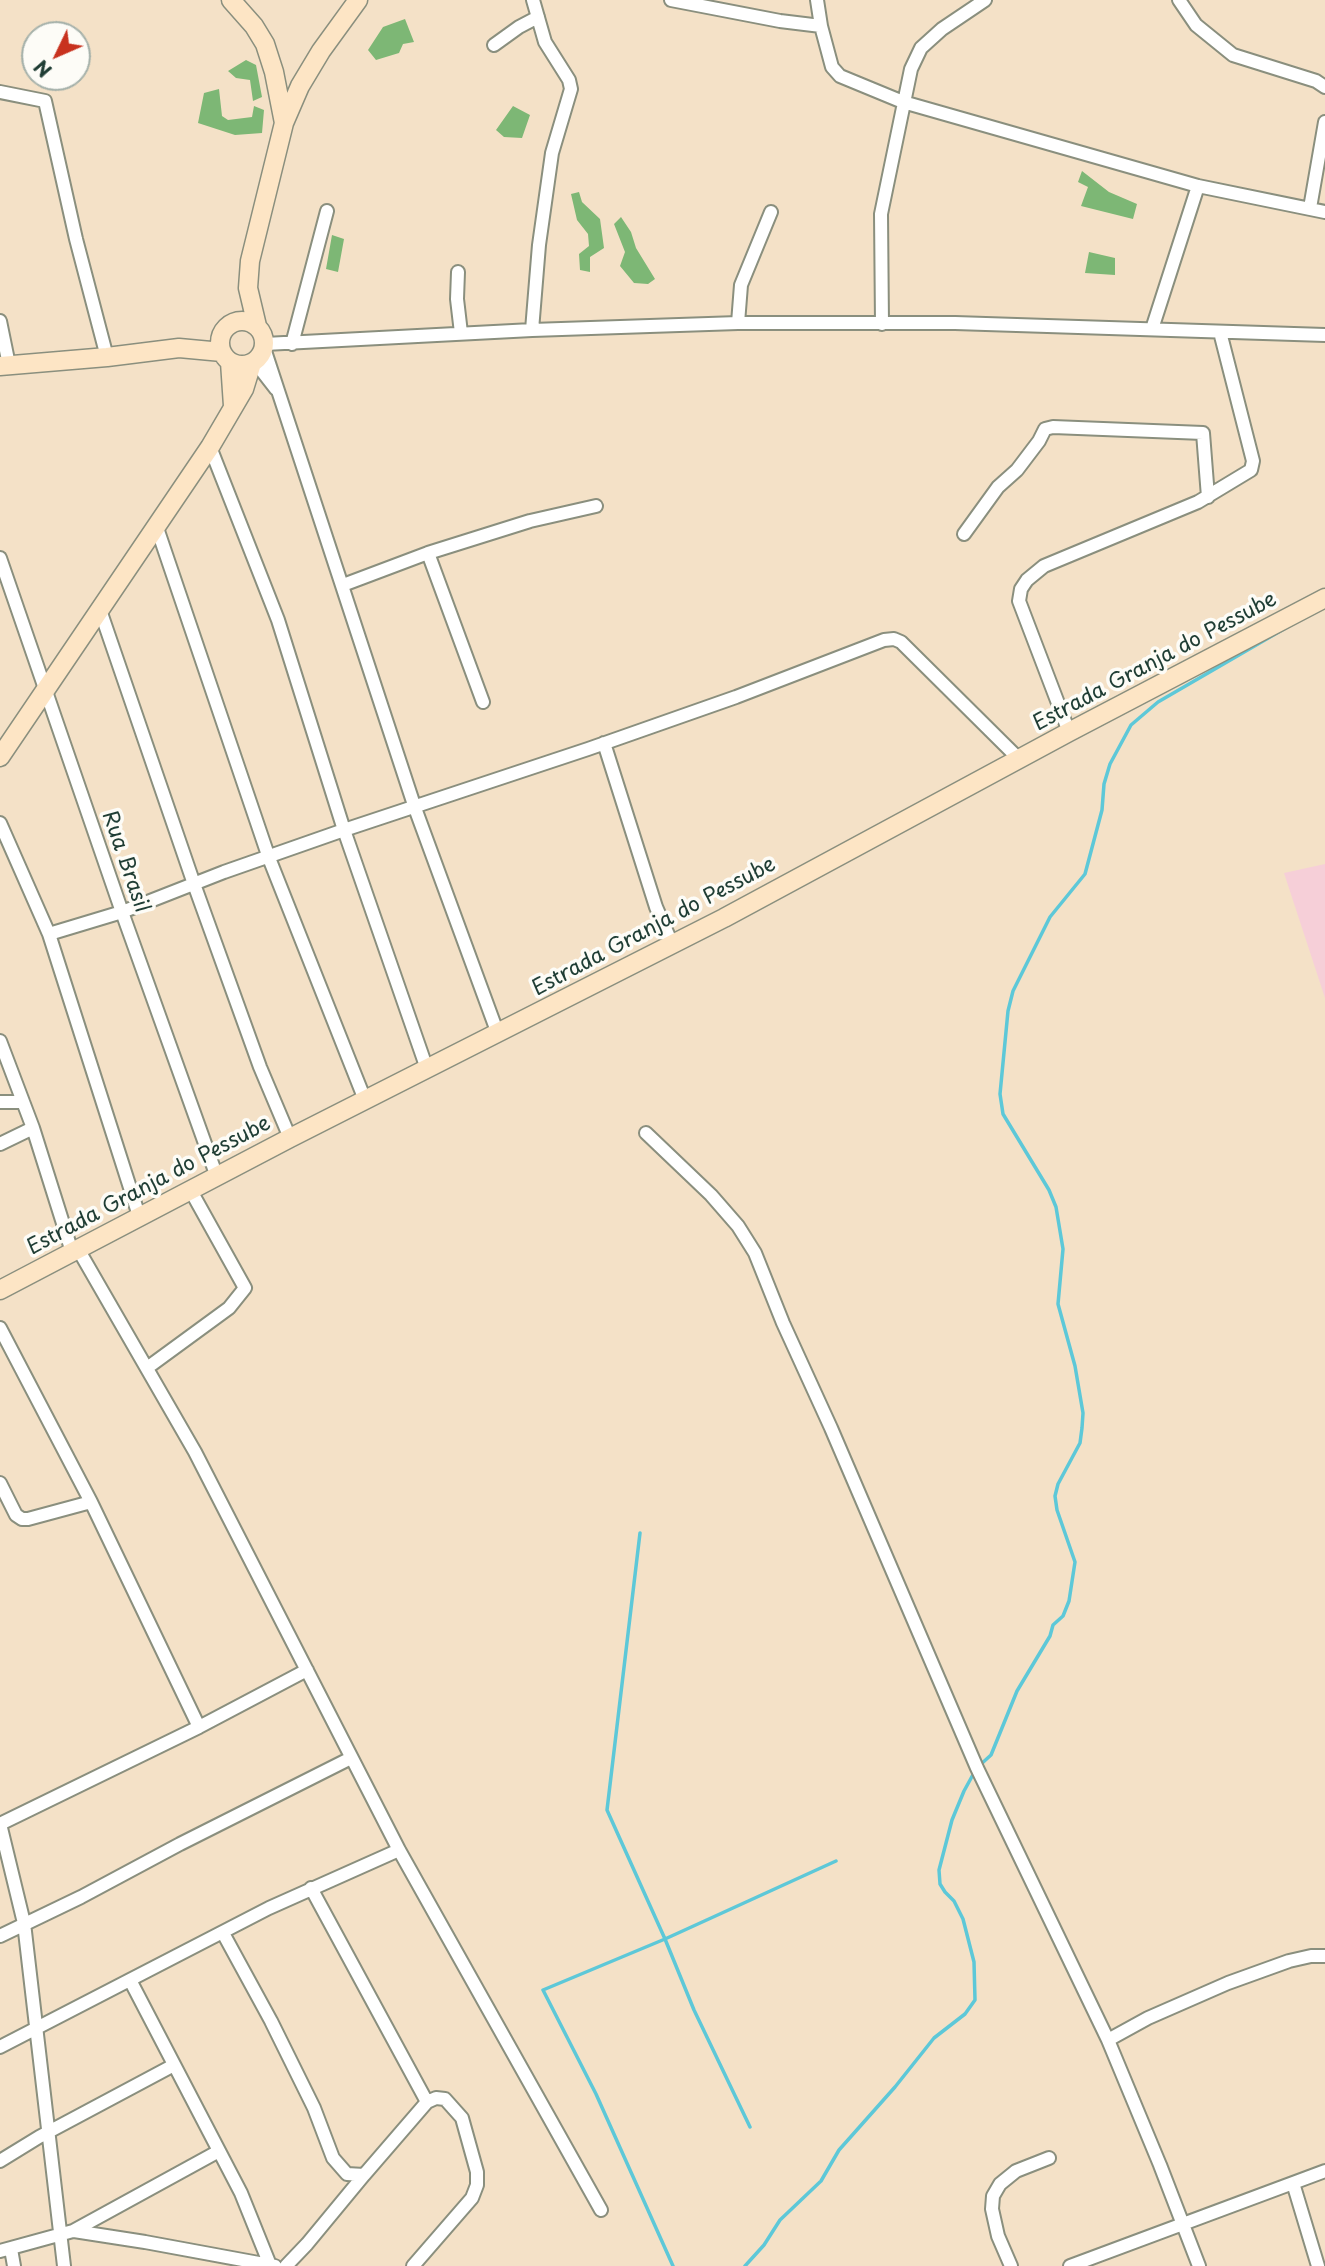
<!DOCTYPE html>
<style>
body{margin:0}
#map{position:relative;width:1325px;height:2266px;overflow:hidden;background:#f4e1c7;font-family:"Playpen Sans",sans-serif}
canvas{display:block}
.north{position:absolute;left:21px;top:21px;width:70px;height:70px;box-sizing:border-box;background:#fdfcf7;border:2px solid #a4b0a9;border-radius:50%;rotate:226deg;font-size:19px;font-weight:700;line-height:28px;text-align:center;color:#1f3d34}
.north::after{content:'';display:block;margin:auto;width:24px;height:32px;background:#c8321e;clip-path:polygon(50% 0,100% 100%,50% 72%,0 100%)}
</style>
<div id="map">
<canvas width="1325" height="2266"></canvas>
<div class="north">N</div>
</div>
<script>
const c = document.querySelector('canvas').getContext('2d');
c.lineJoin = 'round';
function fillPath(path, color) {
  c.fillStyle = color;
  c.fill(path, 'evenodd');
}
function poly(rows) {
  const path = new Path2D();
  for (const r of rows) {
    if (r.length === 3) {
      path.moveTo(r[0] + r[2], r[1]);
      path.arc(r[0], r[1], r[2], 0, 2 * Math.PI);
      continue;
    }
    path.moveTo(r[0], r[1]);
    for (let i = 2; i < r.length; i += 2) path.lineTo(r[i], r[i + 1]);
  }
  return path;
}
function strokePath(path, color, width, dash) {
  c.strokeStyle = color;
  c.lineWidth = width;
  c.lineCap = dash ? 'butt' : 'round';
  c.setLineDash(dash || []);
  c.stroke(path);
}
function label(font, color, halo, rows, align = 'center') {
  c.font = font + ' "Playpen Sans",sans-serif';
  c.lineWidth = 7;
  c.setLineDash([]);
  c.textBaseline = 'middle';
  c.strokeStyle = halo;
  c.fillStyle = color;
  for (const [text, x, y, turn = 0] of rows) {
    c.save();
    c.translate(x, y);
    c.rotate((+turn || 0) * Math.PI / 180);
    c.textAlign = isNaN(turn) ? turn : align;
    if (halo) c.strokeText(text, 0, 0);
    c.fillText(text, 0, 0);
    c.restore();
  }
}
fillPath(poly([
 [1325,864,1325,998,1284,873]
]), '#f6cfd8');
fillPath(poly([
 [405,19,414,42,403,44,399,53,376,60,368,50,383,27],
 [246,60,256,65,262,97,253,101,250,80,236,78,228,71],
 [219,89,222,116,228,120,252,117,254,106,264,110,262,133,235,135,198,123,204,93],
 [513,106,530,115,522,138,504,137,496,130],
 [1082,171,1109,192,1137,204,1133,219,1081,206,1088,187,1078,182],
 [579,192,582,202,600,219,604,248,590,257,590,272,580,270,579,254,589,246,588,234,577,220,571,194],
 [621,217,631,232,636,248,655,279,648,284,634,283,620,266,625,252,614,224],
 [332,235,344,239,338,272,326,269],
 [1089,252,1115,258,1115,275,1085,273]
]), '#7db775');
strokePath(poly([
 [640,1533,607,1810,665,1939,694,2010,750,2127],
 [980,1765,991,1755,1017,1691,1050,1636,1053,1625,1063,1616,1069,1601,1075,1562,1057,1510,1055,1496,1058,1484,1080,1443,1082,1428,1083,1413,1075,1366,1058,1304,1063,1249,1056,1207,1049,1190,1003,1114,1000,1094,1008,1011,1013,991,1050,917,1085,874,1102,810,1104,784,1110,764,1131,725,1158,702,1289,626],
 [673,2266,596,2094,543,1990,665,1939,836,1861],
 [745,2266,764,2245,780,2220,821,2181,839,2150,895,2087,934,2038,965,2014,975,2000,974,1962,963,1919,954,1901,945,1892,940,1884,939,1870,952,1820,964,1791,975,1771]
]), '#5dc8d8', 3.5);
const street = poly([
 [671,0,780,21,821,26,832,67,840,76,903,102,1198,186,1325,212],
 [817,0,821,26],
 [1179,0,1196,25,1233,55,1316,81,1325,87],
 [494,45,519,27,538,17],
 [0,92,45,101,76,239,107,357],
 [1310,208,1325,122],
 [458,272,457,299,461,333],
 [0,321,9,365],
 [738,323,741,285,771,212],
 [882,324,881,214,911,69,921,48,942,29,985,0],
 [1152,329,1198,186],
 [532,330,539,245,552,153,571,89,569,80,545,42,533,0],
 [265,344,532,330,738,323,955,323,1325,335],
 [292,344,327,211],
 [264,348,415,808,498,1034],
 [255,362,276,389],
 [210,447,278,620,344,830,427,1069],
 [156,525,269,858,365,1100],
 [964,534,998,487,1017,470,1039,441,1045,429,1053,427,1203,433,1208,497],
 [428,553,483,702],
 [0,558,122,912,217,1177],
 [343,585,428,553,530,521,596,506],
 [100,610,194,884,260,1067,290,1138],
 [1069,732,1019,601,1021,589,1027,580,1044,566,1198,502,1251,470,1253,461,1220,332],
 [604,743,656,907,672,944],
 [0,823,49,934,140,1219],
 [49,934,122,912,224,872,344,830,588,749,736,697,884,640,894,639,901,642,1019,759],
 [0,1041,33,1128,72,1252],
 [0,1102,23,1102],
 [646,1133,711,1195,738,1226,755,1253,783,1323,831,1428,977,1768,1108,2040,1160,2165,1199,2266],
 [0,1144,33,1128],
 [78,1249,195,1452,399,1850,601,2210],
 [0,1328,91,1502,199,1727,307,1670],
 [147,1368,229,1308,245,1288,191,1191],
 [0,1483,16,1515,22,1519,28,1519,91,1502],
 [0,1824,24,1923,64,2266],
 [0,1824,199,1727],
 [311,1888,427,2102],
 [223,1933,271,2021,314,2108,333,2158,347,2174,364,2175,427,2102,436,2098,445,2099,462,2118,477,2172,477,2185,472,2198,413,2266],
 [0,1936,81,1897,180,1844,351,1758],
 [130,1980,241,2193,270,2265],
 [1108,2040,1148,2018,1228,1983,1289,1961,1311,1956,1325,1956],
 [0,2047,269,1908,399,1850],
 [0,2161,39,2137,174,2065],
 [1293,2183,1318,2266],
 [74,2231,145,2242,275,2266],
 [11,2249,14,2266],
 [0,2251,73,2231,219,2151],
 [286,2266,307,2244,364,2175],
 [1011,2266,998,2236,992,2209,993,2196,1000,2184,1016,2171,1049,2158],
 [1070,2266,1325,2171]
]);
const secondary = poly([
 [231,0,254,26,265,44,274,72,284,123],
 [242,343,22],
 [257,326,248,288,250,261,284,123,300,86,321,51,358,0],
 [230,362,233,406],
 [0,366,107,357,179,348,222,352],
 [0,757,210,447,244,389,252,363],
 [0,1290,290,1138,724,918,1069,732,1325,598]
]);
strokePath(street, '#8a8f7e', 16);
strokePath(secondary, '#8a8f7e', 21);
strokePath(street, '#fff', 12);
strokePath(secondary, '#fde5c5', 18);
label('21px', '#1f3d34', '#fdfcf7', [
 ["Estrada Granja do Pessube",1155,662,-28],
 ["Rua Brasil",125,862,71],
 ["Estrada Granja do Pessube",654,927,-28],
 ["Estrada Granja do Pessube",149,1186,-28]
]);
</script>
